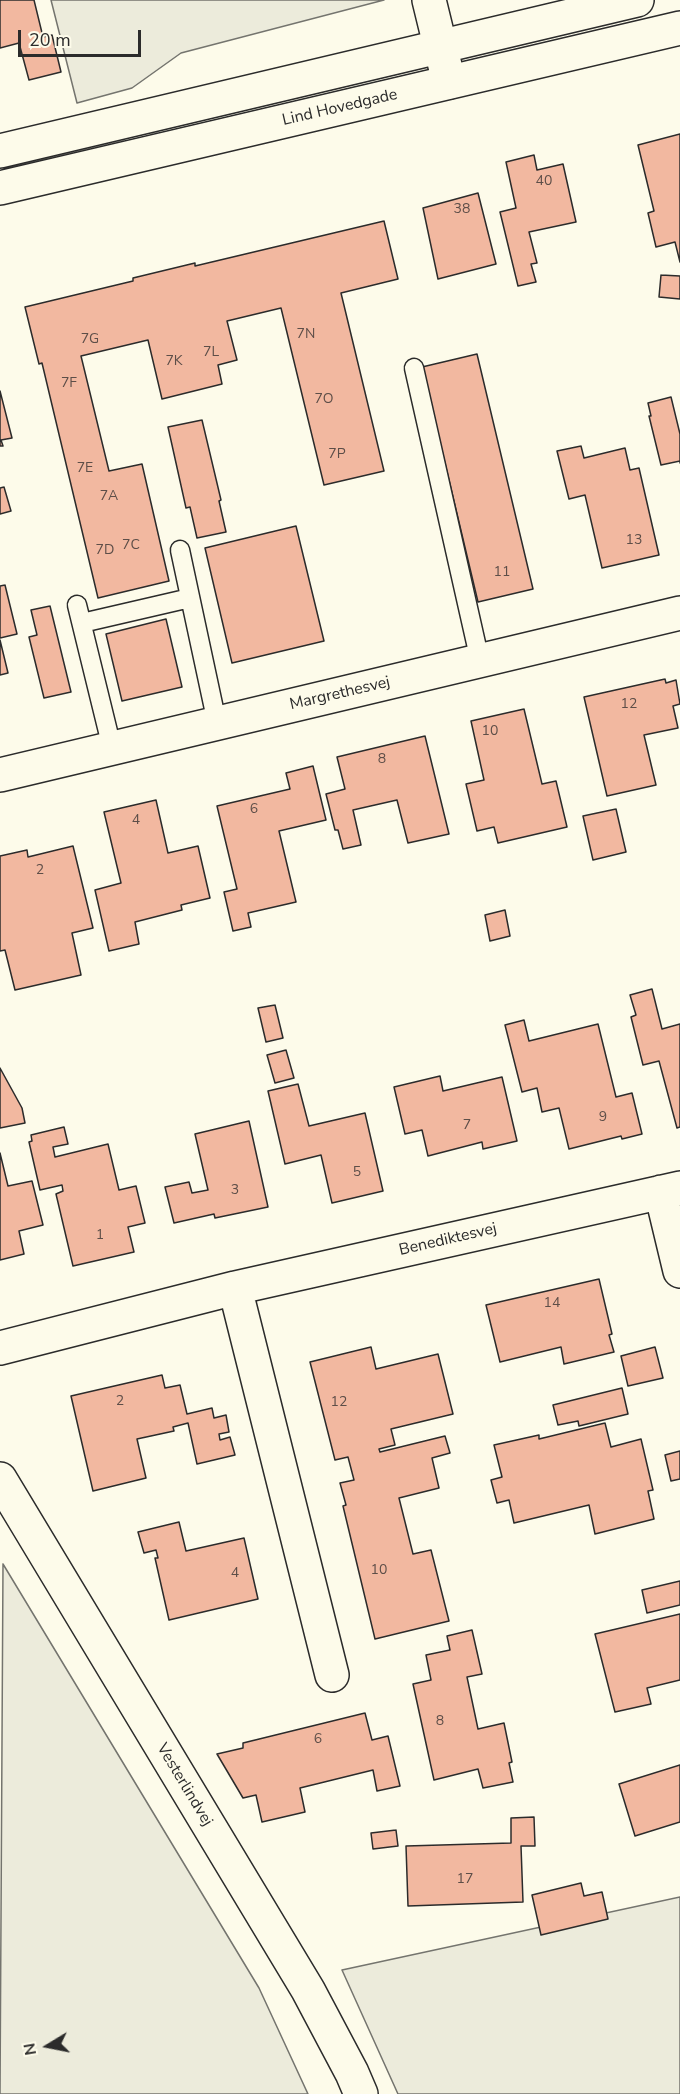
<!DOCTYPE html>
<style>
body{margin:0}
#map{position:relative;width:680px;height:2094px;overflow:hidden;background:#fdfbea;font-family:"Nunito Sans",sans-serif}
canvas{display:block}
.north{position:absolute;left:18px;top:2016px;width:60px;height:60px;-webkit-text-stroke:4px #fdfbea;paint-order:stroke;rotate:260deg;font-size:16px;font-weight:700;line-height:24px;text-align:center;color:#2b2b2b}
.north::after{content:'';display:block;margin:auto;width:21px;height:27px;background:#2b2b2b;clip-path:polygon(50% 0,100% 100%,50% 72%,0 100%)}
.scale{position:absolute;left:18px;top:30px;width:123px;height:27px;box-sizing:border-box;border:3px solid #2b2b2b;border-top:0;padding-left:8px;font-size:18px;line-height:21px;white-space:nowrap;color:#2b2b2b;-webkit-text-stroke:4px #fdfbea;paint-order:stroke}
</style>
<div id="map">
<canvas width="680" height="2094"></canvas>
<div class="north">N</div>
<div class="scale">20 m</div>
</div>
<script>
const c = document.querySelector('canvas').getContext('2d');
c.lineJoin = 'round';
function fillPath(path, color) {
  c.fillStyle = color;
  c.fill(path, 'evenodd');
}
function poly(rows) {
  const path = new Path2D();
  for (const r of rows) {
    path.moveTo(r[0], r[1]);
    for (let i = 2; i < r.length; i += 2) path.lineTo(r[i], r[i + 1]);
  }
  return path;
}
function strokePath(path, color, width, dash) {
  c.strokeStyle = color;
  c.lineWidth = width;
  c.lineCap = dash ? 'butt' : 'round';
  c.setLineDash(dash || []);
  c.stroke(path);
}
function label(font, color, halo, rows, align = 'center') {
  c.font = font + ' "Nunito Sans",sans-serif';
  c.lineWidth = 4.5;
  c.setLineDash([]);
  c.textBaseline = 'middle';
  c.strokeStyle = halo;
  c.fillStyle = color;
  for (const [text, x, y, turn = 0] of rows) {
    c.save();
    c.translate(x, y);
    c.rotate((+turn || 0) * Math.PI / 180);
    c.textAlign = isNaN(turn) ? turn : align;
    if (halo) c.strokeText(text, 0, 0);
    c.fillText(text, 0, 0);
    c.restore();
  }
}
const green = poly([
 [51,0,384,0,181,53,132,88,77,103,51,0],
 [3,1564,259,1988,308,2094,0,2094,3,1564],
 [680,1897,680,2094,398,2094,342,1970,680,1897]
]);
fillPath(green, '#ecebdb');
strokePath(green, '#74746e', 1.5);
const building = poly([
 [0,0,34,0,43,37,52,35,61,72,29,80,19,43,0,48,0,0],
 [680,134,680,262,675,242,656,247,648,213,654,211,638,145,680,134],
 [534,155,537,170,563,164,576,222,529,232,537,263,531,264,536,282,518,286,500,212,516,208,506,162,534,155],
 [478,193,496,264,438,279,423,208,478,193],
 [384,221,398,279,341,293,384,471,324,485,281,308,227,321,237,360,218,365,222,384,162,399,148,340,81,356,109,471,142,464,169,581,98,598,42,363,39,364,25,307,133,281,133,278,195,263,195,266,384,221],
 [661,275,680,276,680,299,659,297,661,275],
 [477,354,533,589,478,602,422,367,477,354],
 [0,391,12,438,1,440,3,446,0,446,0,391],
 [671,397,680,434,680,463,680,461,661,465,649,416,651,416,648,403,671,397],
 [202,420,221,500,219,501,226,532,197,538,190,507,186,508,168,427,202,420],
 [581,446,584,458,625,448,630,470,639,468,659,555,602,568,585,495,569,499,557,451,581,446],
 [4,487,11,511,0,514,0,488,4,487],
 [296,526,324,641,232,663,205,548,296,526],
 [5,585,17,634,0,638,0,586,5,585],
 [50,606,71,692,44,698,29,637,37,635,31,610,50,606],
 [166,619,182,687,122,701,106,634,166,619],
 [0,640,8,673,0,675,0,640],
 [665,679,666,683,676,680,680,704,673,706,678,728,644,735,656,785,607,796,584,697,665,679],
 [524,709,542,784,556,781,567,827,498,843,494,827,477,831,466,784,484,780,471,721,524,709],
 [425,736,449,834,408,843,397,800,353,810,361,845,343,849,338,830,335,830,326,794,345,789,337,757,425,736],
 [313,766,326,820,279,831,296,902,248,913,251,927,233,931,224,892,237,889,217,806,290,789,286,773,313,766],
 [156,800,168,853,198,846,210,898,181,905,182,910,135,922,139,944,109,951,95,890,121,883,104,812,156,800],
 [616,809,626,852,593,860,583,816,616,809],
 [73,846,93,928,72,933,81,975,15,990,5,950,0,951,0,856,27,850,28,857,73,846],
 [505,910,510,936,490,941,485,915,505,910],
 [652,989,662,1029,680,1024,680,1127,677,1128,659,1061,643,1065,631,1017,636,1015,630,995,652,989],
 [275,1005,283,1038,266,1042,258,1008,275,1005],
 [524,1020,529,1041,598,1024,616,1097,632,1093,642,1134,622,1139,621,1136,569,1149,559,1108,542,1112,537,1088,522,1092,505,1025,524,1020],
 [286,1050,294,1078,275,1083,267,1055,286,1050],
 [0,1068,22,1108,25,1123,0,1128,0,1068],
 [440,1076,443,1091,502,1077,517,1141,483,1149,482,1142,428,1156,422,1130,405,1134,394,1087,440,1076],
 [298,1084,309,1126,365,1113,383,1191,332,1203,321,1155,285,1164,268,1091,298,1084],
 [249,1121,268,1207,215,1218,214,1214,174,1223,165,1187,189,1182,192,1193,208,1190,195,1134,249,1121],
 [64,1127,68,1144,53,1147,55,1157,108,1144,119,1190,136,1186,145,1223,128,1227,134,1252,73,1266,56,1194,63,1191,62,1185,40,1190,29,1142,32,1141,31,1135,64,1127],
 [0,1153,8,1186,32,1181,43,1225,19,1231,24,1254,0,1260,0,1153],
 [599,1279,612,1334,609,1335,614,1352,564,1364,561,1347,500,1362,486,1305,599,1279],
 [371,1347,376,1369,438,1354,453,1414,391,1429,395,1445,379,1449,380,1452,445,1436,450,1453,432,1458,439,1488,399,1498,413,1554,431,1550,449,1621,375,1639,343,1506,346,1505,340,1483,354,1480,348,1457,335,1460,310,1362,371,1347],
 [655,1347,663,1378,628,1386,621,1356,655,1347],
 [162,1375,165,1388,180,1385,187,1414,212,1408,214,1418,226,1415,229,1432,219,1434,220,1440,230,1437,235,1455,197,1464,188,1423,173,1427,174,1431,137,1439,146,1478,93,1491,71,1396,162,1375],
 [622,1388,628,1414,579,1426,578,1421,558,1425,553,1405,622,1388],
 [605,1423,611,1447,641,1439,653,1490,648,1491,654,1519,595,1534,589,1505,514,1523,509,1500,497,1503,491,1480,502,1477,494,1445,539,1435,539,1439,605,1423],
 [680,1451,680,1479,671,1481,665,1455,680,1451],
 [179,1522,186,1551,244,1538,258,1599,169,1620,155,1558,158,1558,156,1550,144,1553,138,1532,179,1522],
 [680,1581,680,1605,647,1613,642,1590,680,1581],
 [680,1614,680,1680,647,1688,651,1704,615,1712,595,1634,680,1614],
 [472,1630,482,1674,467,1677,478,1729,504,1723,512,1762,509,1763,513,1782,483,1788,478,1769,434,1780,413,1684,431,1680,426,1655,450,1650,447,1636,472,1630],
 [365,1713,372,1740,388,1736,400,1786,377,1791,373,1770,300,1788,305,1812,262,1822,256,1795,243,1798,217,1754,243,1748,243,1743,365,1713],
 [680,1765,680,1822,635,1836,619,1784,680,1765],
 [534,1817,535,1846,521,1846,523,1902,408,1906,406,1846,511,1843,511,1818,534,1817],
 [396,1830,398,1846,373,1849,371,1833,396,1830],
 [581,1883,584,1896,602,1892,608,1919,541,1935,532,1895,581,1883]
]);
fillPath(building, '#f2b8a0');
strokePath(building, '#2b2b2b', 1.5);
const service = poly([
 [414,368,480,661],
 [180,550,217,723],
 [77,605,112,748],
 [82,623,190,598]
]);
const minor = poly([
 [429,0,449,82],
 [0,775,680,613],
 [661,1192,680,1271],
 [235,1288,332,1675],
 [0,1348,235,1288,680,1188]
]);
const tertiary = poly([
 [0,1479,308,1990,352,2073,361,2094]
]);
const secondary = poly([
 [0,151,637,0],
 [0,188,680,28]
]);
strokePath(service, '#2b2b2b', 21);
strokePath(minor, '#2b2b2b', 36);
strokePath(tertiary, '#2b2b2b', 36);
strokePath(secondary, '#2b2b2b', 36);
strokePath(service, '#fdfbea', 18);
strokePath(minor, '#fdfbea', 33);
strokePath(tertiary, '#fdfbea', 33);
strokePath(secondary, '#fdfbea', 33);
label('14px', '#5d4e48', null, [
 ["40",544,182],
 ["38",462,210],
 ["7N",306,335],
 ["7G",90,340],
 ["7L",211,353],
 ["7K",174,362],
 ["7F",69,384],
 ["7O",324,400],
 ["7P",337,455],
 ["7E",85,469],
 ["7A",109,497],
 ["13",634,541],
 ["7C",131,546],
 ["7D",105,551],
 ["11",502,573],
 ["12",629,705],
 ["10",490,732],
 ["8",382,760],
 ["6",254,810],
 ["4",136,821],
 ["2",40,871],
 ["9",603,1118],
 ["7",467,1126],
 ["5",357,1173],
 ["3",235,1191],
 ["1",100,1236],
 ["14",552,1304],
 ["2",120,1402],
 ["12",339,1403],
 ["10",379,1571],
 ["4",235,1574],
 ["8",440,1722],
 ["6",318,1740],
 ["17",465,1880]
]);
label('16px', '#2b2b2b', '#fdfbea', [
 ["Lind Hovedgade",340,108,-13],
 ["Margrethesvej",340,694,-13],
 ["Benediktesvej",448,1240,-13],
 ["Vesterlindvej",184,1785,59]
]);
</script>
